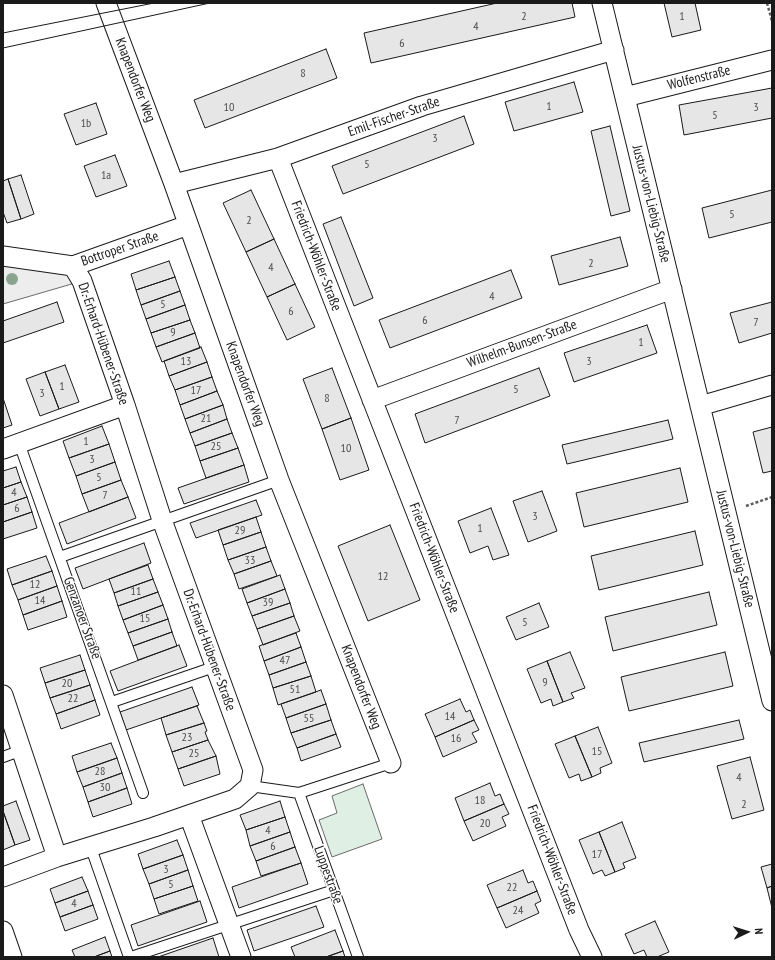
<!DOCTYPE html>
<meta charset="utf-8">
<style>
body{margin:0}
#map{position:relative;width:775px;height:960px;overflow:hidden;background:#fff;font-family:"PT Sans Narrow",sans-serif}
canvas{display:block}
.frame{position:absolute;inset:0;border:4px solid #1a1a1a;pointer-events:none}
.north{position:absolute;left:727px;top:912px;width:40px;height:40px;-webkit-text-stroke:3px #fff;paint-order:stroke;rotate:86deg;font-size:11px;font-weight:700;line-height:16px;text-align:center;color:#1a1a1a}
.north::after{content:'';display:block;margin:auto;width:14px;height:18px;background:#1a1a1a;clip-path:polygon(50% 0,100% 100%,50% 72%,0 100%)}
</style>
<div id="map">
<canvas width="775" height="960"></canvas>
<div class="frame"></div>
<div class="north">N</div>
</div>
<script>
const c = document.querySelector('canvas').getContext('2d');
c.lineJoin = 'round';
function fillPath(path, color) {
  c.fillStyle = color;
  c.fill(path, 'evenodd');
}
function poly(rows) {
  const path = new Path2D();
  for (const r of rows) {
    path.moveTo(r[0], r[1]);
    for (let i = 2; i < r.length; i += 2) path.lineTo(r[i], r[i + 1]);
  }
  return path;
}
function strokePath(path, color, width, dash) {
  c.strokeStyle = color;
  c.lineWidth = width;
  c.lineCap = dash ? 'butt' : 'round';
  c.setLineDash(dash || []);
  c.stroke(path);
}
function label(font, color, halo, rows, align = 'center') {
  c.font = font + ' "PT Sans Narrow",sans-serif';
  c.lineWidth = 3;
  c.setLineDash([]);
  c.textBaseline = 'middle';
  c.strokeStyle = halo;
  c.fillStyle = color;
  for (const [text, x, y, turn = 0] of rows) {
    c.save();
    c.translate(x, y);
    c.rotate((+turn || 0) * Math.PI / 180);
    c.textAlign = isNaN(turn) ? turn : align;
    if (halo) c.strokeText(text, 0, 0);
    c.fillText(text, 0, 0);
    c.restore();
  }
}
const green = poly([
 [363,784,382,839,332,857,319,820,337,813,332,796,363,784]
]);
fillPath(green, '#e0efe3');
strokePath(green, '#6a6a6a', 1);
const parking = poly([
 [3,256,73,266,82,281,3,304,3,256]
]);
fillPath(parking, '#ededed');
strokePath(parking, '#6a6a6a', 1);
const building = poly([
 [497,3,572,3,575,17,371,63,364,33,497,3],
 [664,3,695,3,701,30,672,37,664,3],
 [326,49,337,78,205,128,194,100,326,49],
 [574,82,583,112,514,131,505,102,574,82],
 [772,88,772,118,684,135,679,105,772,88],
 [96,103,107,134,76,145,64,114,96,103],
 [464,116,474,144,343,194,332,166,464,116],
 [610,126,630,211,611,216,591,131,610,126],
 [115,155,127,186,96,197,84,166,115,155],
 [21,175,34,214,21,219,8,179,21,175],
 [8,179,21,219,7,223,3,212,3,181,8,179],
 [251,190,274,239,246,252,223,203,251,190],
 [772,190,772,222,709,238,702,208,772,190],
 [341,217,373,298,354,306,323,224,341,217],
 [620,237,628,266,559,285,551,256,620,237],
 [274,239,295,284,267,297,246,252,274,239],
 [169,261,175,277,136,290,131,274,169,261],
 [511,270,522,298,390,348,379,320,511,270],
 [175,277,180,291,141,305,136,290,175,277],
 [295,284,315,327,287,340,267,297,295,284],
 [180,291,185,305,146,319,141,305,180,291],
 [57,302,64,322,3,343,3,321,57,302],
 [772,302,772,333,739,343,730,313,772,302],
 [185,305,190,320,151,333,146,319,185,305],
 [190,320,195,333,156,347,151,333,190,320],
 [647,325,657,353,574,382,564,353,647,325],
 [195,333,200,348,162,362,156,347,195,333],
 [201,347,207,362,169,376,164,361,201,347],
 [207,362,212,377,175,390,169,376,207,362],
 [65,365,79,402,59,409,45,372,65,365],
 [332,368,351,418,322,429,303,379,332,368],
 [539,368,550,396,425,443,415,414,539,368],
 [45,372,59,409,40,416,26,379,45,372],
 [212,377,217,391,180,405,175,390,212,377],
 [217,391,223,405,185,419,180,405,217,391],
 [3,398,12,425,3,428,3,398],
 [223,405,227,419,190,433,185,419,223,405],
 [351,418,369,470,340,480,322,429,351,418],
 [227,419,232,433,195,446,190,433,227,419],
 [668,420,673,439,567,464,562,445,668,420],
 [102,426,109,444,69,458,63,441,102,426],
 [772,427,772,471,763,473,753,432,772,427],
 [232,433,238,448,200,461,195,446,232,433],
 [109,444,115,462,76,476,69,458,109,444],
 [238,448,244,465,206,478,200,461,238,448],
 [115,462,121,480,82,494,76,476,115,462],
 [244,465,249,482,184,504,178,488,244,465],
 [16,467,21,482,3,488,3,471,16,467],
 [680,468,688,502,584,527,576,493,680,468],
 [121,480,128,497,89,512,82,494,121,480],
 [21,482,27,497,3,505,3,488,21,482],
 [542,491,557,531,528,542,513,501,542,491],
 [27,497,32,512,3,522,3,505,27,497],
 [128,497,136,518,67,544,59,523,128,497],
 [256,500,262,515,196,538,190,523,256,500],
 [491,508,509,555,493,560,488,546,470,553,458,521,491,508],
 [32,512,37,528,3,539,3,522,32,512],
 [256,517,261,532,223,545,218,530,256,517],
 [390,525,420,600,368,621,338,546,390,525],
 [695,531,703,565,599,590,591,556,695,531],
 [261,532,266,547,228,560,223,545,261,532],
 [144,543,151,563,83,589,75,568,144,543],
 [266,547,271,561,234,574,228,560,266,547],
 [46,556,52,571,12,585,7,569,46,556],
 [271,561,277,576,239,589,234,574,271,561],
 [148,565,153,579,114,593,109,579,148,565],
 [52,571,57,586,18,600,12,585,52,571],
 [280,575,285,589,247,603,242,589,280,575],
 [153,579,158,592,118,606,114,593,153,579],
 [57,586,62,601,23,615,18,600,57,586],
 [285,589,290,603,252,616,247,603,285,589],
 [158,592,163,605,123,620,118,606,158,592],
 [709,592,717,625,613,651,605,617,709,592],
 [62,601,67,617,28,630,23,615,62,601],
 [290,603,294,616,257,629,252,616,290,603],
 [539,603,549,627,516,640,506,617,539,603],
 [163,605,168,619,128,633,123,620,163,605],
 [294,616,300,631,263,645,257,629,294,616],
 [168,619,172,632,133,646,128,633,168,619],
 [172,632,177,646,138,660,133,646,172,632],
 [296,633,301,647,264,661,259,646,296,633],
 [179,645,187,666,118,691,110,671,179,645],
 [301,647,306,662,269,675,264,661,301,647],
 [570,652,585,688,571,693,574,698,563,702,547,661,570,652],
 [725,652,733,686,629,711,621,677,725,652],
 [80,655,85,670,45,683,40,668,80,655],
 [547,661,563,702,553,706,551,699,541,703,527,669,547,661],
 [306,662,311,676,273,688,269,675,306,662],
 [85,670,90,685,50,698,45,683,85,670],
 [311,676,316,692,278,705,273,688,311,676],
 [90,685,95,700,56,714,50,698,90,685],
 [192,687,199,705,126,730,120,712,192,687],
 [321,690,326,704,286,718,281,704,321,690],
 [460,699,466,712,470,710,474,720,435,737,425,714,460,699],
 [95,700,100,715,61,729,56,714,95,700],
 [326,704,331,720,291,733,286,718,326,704],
 [197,706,204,723,166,735,161,718,197,706],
 [331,720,336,734,297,748,291,733,331,720],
 [474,720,479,730,472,733,477,742,443,757,435,737,474,720],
 [739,720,744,739,644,762,639,743,739,720],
 [204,723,207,731,205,732,208,740,172,752,166,735,204,723],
 [598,727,612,763,600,768,601,773,592,777,575,736,598,727],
 [336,734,341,747,301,761,297,748,336,734],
 [575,736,592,777,581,781,579,774,569,778,555,744,575,736],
 [208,740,216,756,178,769,172,752,208,740],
 [111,743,117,758,77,772,72,756,111,743],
 [216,756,220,774,184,786,178,769,216,756],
 [750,757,764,810,732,819,717,766,750,757],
 [117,758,122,773,83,787,77,772,117,758],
 [122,773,127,788,88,802,83,787,122,773],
 [490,783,495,796,500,794,504,804,464,821,455,798,490,783],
 [127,788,132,804,93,817,88,802,127,788],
 [16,801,30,840,15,845,3,811,3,806,16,801],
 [280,801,285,817,246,830,240,815,280,801],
 [504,804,509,814,502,817,506,826,473,841,464,821,504,804],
 [3,811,15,845,3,850,3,811],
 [285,817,290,832,250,846,246,830,285,817],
 [622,822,636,858,623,863,625,868,615,872,599,832,622,822],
 [290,832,295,847,256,861,250,846,290,832],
 [599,832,615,872,605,876,602,870,593,874,579,840,599,832],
 [177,840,183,855,143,869,138,854,177,840],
 [295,847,301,863,261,876,256,861,295,847],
 [183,855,188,870,149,884,143,869,183,855],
 [301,863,308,884,239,908,232,887,301,863],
 [772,864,772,886,767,888,761,867,772,864],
 [188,870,193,886,154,899,149,884,188,870],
 [523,870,528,883,533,881,537,891,497,908,487,885,523,870],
 [82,877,88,891,55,903,50,889,82,877],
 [193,886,198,901,159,914,154,899,193,886],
 [772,886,772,908,767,888,772,886],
 [88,891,93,905,60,917,55,903,88,891],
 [537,891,541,901,535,904,539,913,506,928,497,908,537,891],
 [200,901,207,922,138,946,131,925,200,901],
 [93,905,98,919,65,931,60,917,93,905],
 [316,906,324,927,254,951,247,930,316,906],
 [655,921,669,952,657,957,647,957,644,950,634,954,625,934,655,921],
 [335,930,343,951,326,957,295,957,291,947,335,930],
 [105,937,110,951,94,957,75,957,72,950,105,937],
 [213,938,219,957,158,957,213,938],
 [110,951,112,957,94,957,110,951],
 [343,951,345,957,326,957,343,951]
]);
fillPath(building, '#e6e6e6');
strokePath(building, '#1a1a1a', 1);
const service = poly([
 [19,443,143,793],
 [60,557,279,480],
 [112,702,214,667],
 [3,757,22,750],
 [250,786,299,793,391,763],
 [299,793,358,957],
 [91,848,129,957],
 [131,957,334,890]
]);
const minor = poly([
 [106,3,174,184,279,480,391,763],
 [602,3,772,701],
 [625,97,772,60],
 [278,158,579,930,592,957],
 [174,184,278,158,422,106,614,50],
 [3,256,73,266,188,225],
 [372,400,672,289],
 [700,406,772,385],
 [3,449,125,405],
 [3,695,57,857],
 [189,815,241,957],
 [3,877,57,857,154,827,235,799,250,786,253,770,162,520,125,405,82,281,73,266],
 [3,931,12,957]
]);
strokePath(service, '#1a1a1a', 12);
strokePath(minor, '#1a1a1a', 21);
strokePath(poly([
 [767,3,772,21],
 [746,506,772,497]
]), '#5f5f5f', 2.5, [3, 2]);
strokePath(service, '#fff', 10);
strokePath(minor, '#fff', 19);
strokePath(poly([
 [3,33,154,3],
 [3,48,210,3]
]), '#1a1a1a', 1);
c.fillStyle = '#8aa48f';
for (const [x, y] of [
 [12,279]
]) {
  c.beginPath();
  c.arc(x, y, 6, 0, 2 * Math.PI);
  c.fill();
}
label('12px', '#4d4d4d', null, [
 ["2",524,17],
 ["1",682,17],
 ["4",476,27],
 ["6",402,44],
 ["8",303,74],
 ["1",549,107],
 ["10",229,108],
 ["3",756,108],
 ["5",715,116],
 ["1b",86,124],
 ["3",435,139],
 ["5",367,165],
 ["1a",106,176],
 ["5",732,215],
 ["2",249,221],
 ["2",591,264],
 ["4",271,268],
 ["4",492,297],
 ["5",163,305],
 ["6",291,312],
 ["6",425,321],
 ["7",756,323],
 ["9",173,333],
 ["1",641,343],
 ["13",186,362],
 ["3",589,362],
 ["1",62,387],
 ["5",516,390],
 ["17",196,391],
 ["3",42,394],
 ["8",327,399],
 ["21",206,419],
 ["7",457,421],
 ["1",86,442],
 ["25",216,447],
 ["10",346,449],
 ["3",92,460],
 ["5",99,478],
 ["4",14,493],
 ["7",105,496],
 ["6",17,509],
 ["3",535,517],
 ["1",480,529],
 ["29",240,531],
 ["33",250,561],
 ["12",383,577],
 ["12",35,585],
 ["11",136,592],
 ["14",40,601],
 ["39",268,603],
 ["15",145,619],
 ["5",525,623],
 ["47",285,661],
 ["9",545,683],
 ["20",67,684],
 ["51",295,690],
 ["22",73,699],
 ["14",450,717],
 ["55",309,719],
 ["23",187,738],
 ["16",456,739],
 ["15",597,752],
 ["25",194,754],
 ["28",100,772],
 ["4",739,778],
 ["30",105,788],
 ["18",480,801],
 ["2",744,805],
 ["20",485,824],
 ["4",268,831],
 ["6",273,847],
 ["17",597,855],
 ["3",166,870],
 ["5",171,885],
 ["22",512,888],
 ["4",74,904],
 ["24",518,911]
]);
label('14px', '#1a1a1a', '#fff', [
 ["Wolfenstraße",699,78,-14],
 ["Knapendorfer Weg",135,80,69],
 ["Emil-Fischer-Straße",394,117,-19],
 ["Justus-von-Liebig-Straße",651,204,76],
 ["Bottroper Straße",120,249,-19],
 ["Friedrich-Wöhler-Straße",316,256,69],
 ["Dr.-Erhard-Hübener-Straße",103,344,71],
 ["Wilhelm-Bunsen-Straße",522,344,-20],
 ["Knapendorfer Weg",245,384,70],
 ["Justus-von-Liebig-Straße",735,549,76],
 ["Friedrich-Wöhler-Straße",434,558,69],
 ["Genzanoer Straße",82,618,70],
 ["Dr.-Erhard-Hübener-Straße",209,650,70],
 ["Knapendorfer Weg",361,687,69],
 ["Friedrich-Wöhler-Straße",552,860,69],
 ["Luppestraße",328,875,70]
]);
</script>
